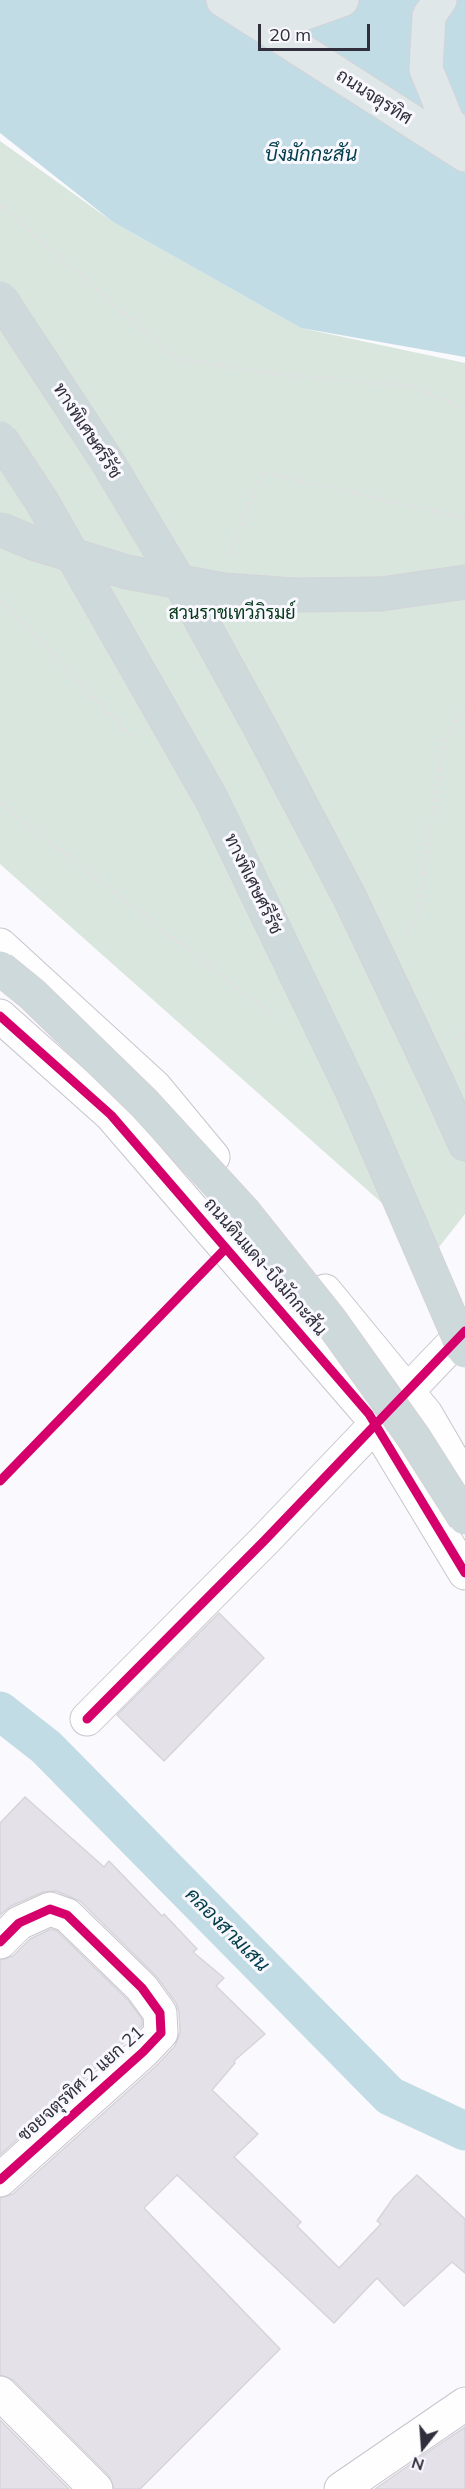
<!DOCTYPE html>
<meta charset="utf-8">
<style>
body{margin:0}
#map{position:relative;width:465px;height:2489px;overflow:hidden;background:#faf9fd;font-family:Mulish,sans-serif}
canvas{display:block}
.north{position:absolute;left:393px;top:2417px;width:60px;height:60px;-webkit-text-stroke:4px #f9f8fe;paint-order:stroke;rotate:197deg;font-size:16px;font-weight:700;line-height:24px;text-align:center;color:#302f3b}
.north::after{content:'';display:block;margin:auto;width:21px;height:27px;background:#302f3b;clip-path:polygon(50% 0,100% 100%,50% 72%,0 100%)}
.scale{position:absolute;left:258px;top:24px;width:112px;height:27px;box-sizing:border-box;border:3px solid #302f3b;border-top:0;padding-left:8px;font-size:18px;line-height:21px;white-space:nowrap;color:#302f3b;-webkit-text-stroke:4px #f9f8fe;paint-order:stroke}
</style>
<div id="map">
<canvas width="465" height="2489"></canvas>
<div class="north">N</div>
<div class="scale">20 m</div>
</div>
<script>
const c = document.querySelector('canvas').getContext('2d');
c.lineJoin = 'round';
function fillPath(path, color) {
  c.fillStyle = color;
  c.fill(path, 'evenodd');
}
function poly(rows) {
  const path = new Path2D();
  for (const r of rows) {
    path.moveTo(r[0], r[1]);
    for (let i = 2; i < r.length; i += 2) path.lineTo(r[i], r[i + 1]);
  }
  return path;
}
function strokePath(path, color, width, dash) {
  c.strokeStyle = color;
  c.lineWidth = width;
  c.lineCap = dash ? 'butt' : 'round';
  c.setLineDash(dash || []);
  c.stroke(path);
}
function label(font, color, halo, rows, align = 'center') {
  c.font = font + ' Mulish,Sarabun,sans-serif';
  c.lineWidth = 6;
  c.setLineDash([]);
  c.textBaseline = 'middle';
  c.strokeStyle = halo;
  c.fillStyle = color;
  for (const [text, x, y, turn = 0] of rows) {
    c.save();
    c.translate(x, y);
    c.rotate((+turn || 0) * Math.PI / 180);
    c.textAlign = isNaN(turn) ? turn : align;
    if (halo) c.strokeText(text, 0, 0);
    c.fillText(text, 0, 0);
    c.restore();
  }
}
fillPath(poly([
 [0,141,113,222,301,328,465,363,465,1214,436,1251,0,864]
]), '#d8e6dd');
fillPath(poly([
 [0,0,465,0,465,357,301,328,113,222,0,133]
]), '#c1dce5');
strokePath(poly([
 [0,1711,46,1747,390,2096,465,2131]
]), '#c1dce5', 39);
const building = poly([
 [219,1613,264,1658,164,1761,117,1715,219,1613],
 [25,1797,104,1867,109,1861,162,1916,164,1914,197,1949,193,1952,224,1978,216,1986,265,2034,234,2061,235,2063,212,2090,258,2134,234,2157,301,2222,297,2226,339,2268,381,2224,377,2221,394,2197,417,2175,465,2219,465,2273,452,2262,404,2306,377,2278,334,2323,177,2175,144,2208,280,2349,140,2489,114,2489,109,2476,13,2380,0,2375,0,2198,13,2194,156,2066,175,2046,180,2032,179,2012,176,2003,157,1977,80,1901,56,1891,43,1892,11,1906,0,1915,0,1823,25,1797],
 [51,1929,57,1931,128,2000,142,2019,142,2026,0,2155,0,1960,13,1956,30,1939,51,1929],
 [0,2420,69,2489,0,2489,0,2420],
 [465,2427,465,2489,375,2489,425,2454,465,2427]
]);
fillPath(building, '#e4e1e8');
strokePath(building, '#d7d4db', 1.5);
const minor = poly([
 [0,945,155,1087,213,1157],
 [0,1016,111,1115,369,1414,465,1573],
 [325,1291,426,1414,465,1481],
 [87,1719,264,1541,465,1331],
 [0,1942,19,1923,50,1909,67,1915,142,1988,160,2013,161,2033,143,2052,0,2180],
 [0,2393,96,2489],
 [341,2489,465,2404]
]);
const major = poly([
 [223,0,465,155],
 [252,0,300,15,342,0],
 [440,0,429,16,426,69,448,123,465,137]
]);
const highway = poly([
 [381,594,465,582],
 [439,1086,465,1144]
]);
strokePath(minor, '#c7c6cd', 35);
strokePath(major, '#d4d3d7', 35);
strokePath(highway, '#d4d3d7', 35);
strokePath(poly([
 [0,205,176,358,262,372,413,387,465,409],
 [230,554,262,472,465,518],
 [0,599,132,737],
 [0,803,277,1019],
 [407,932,417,916,444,741,465,706],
 [456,1039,465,1028]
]), '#e1e0e3', 4, [3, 4.5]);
strokePath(minor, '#fefeff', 33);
strokePath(major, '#e0e7e9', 33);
strokePath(highway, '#cdd9db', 33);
const highwayBridge = poly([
 [0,298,107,461,190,600,262,731,350,898,439,1086],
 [0,438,41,500,212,800,355,1097,465,1351],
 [0,529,33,543,127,572,224,590,294,595,381,594],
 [0,968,32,994,144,1103,243,1211,330,1320,414,1438,465,1518]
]);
strokePath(highwayBridge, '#d4d3d7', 35, []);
strokePath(highwayBridge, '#cdd9db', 33);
strokePath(poly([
 [0,1016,111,1115,369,1414,465,1573],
 [0,1481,226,1248],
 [87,1719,264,1541,465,1331],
 [0,1942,19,1923,50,1909,67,1915,142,1988,160,2013,161,2033,143,2052,0,2180]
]), '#d6006c', 9);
label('18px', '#302f3b', '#f9f8fe', [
 ["ถนนจตุรทิศ",374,97,33],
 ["ทางพิเศษศรีรัช",87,431,57],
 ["ทางพิเศษศรีรัช",253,884,64],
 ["ถนนดินแดง-บึงมักกะสัน",265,1267,49],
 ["ซอยจตุรทิศ 2 แยก 21",81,2084,-42]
]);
label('18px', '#06381a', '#f9f8fe', [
 ["สวนราชเทวีภิรมย์",232,614]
]);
label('italic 20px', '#023e4b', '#f9f8fe', [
 ["บึงมักกะสัน",311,155],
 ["คลองสามเสน",227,1930,45]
]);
</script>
